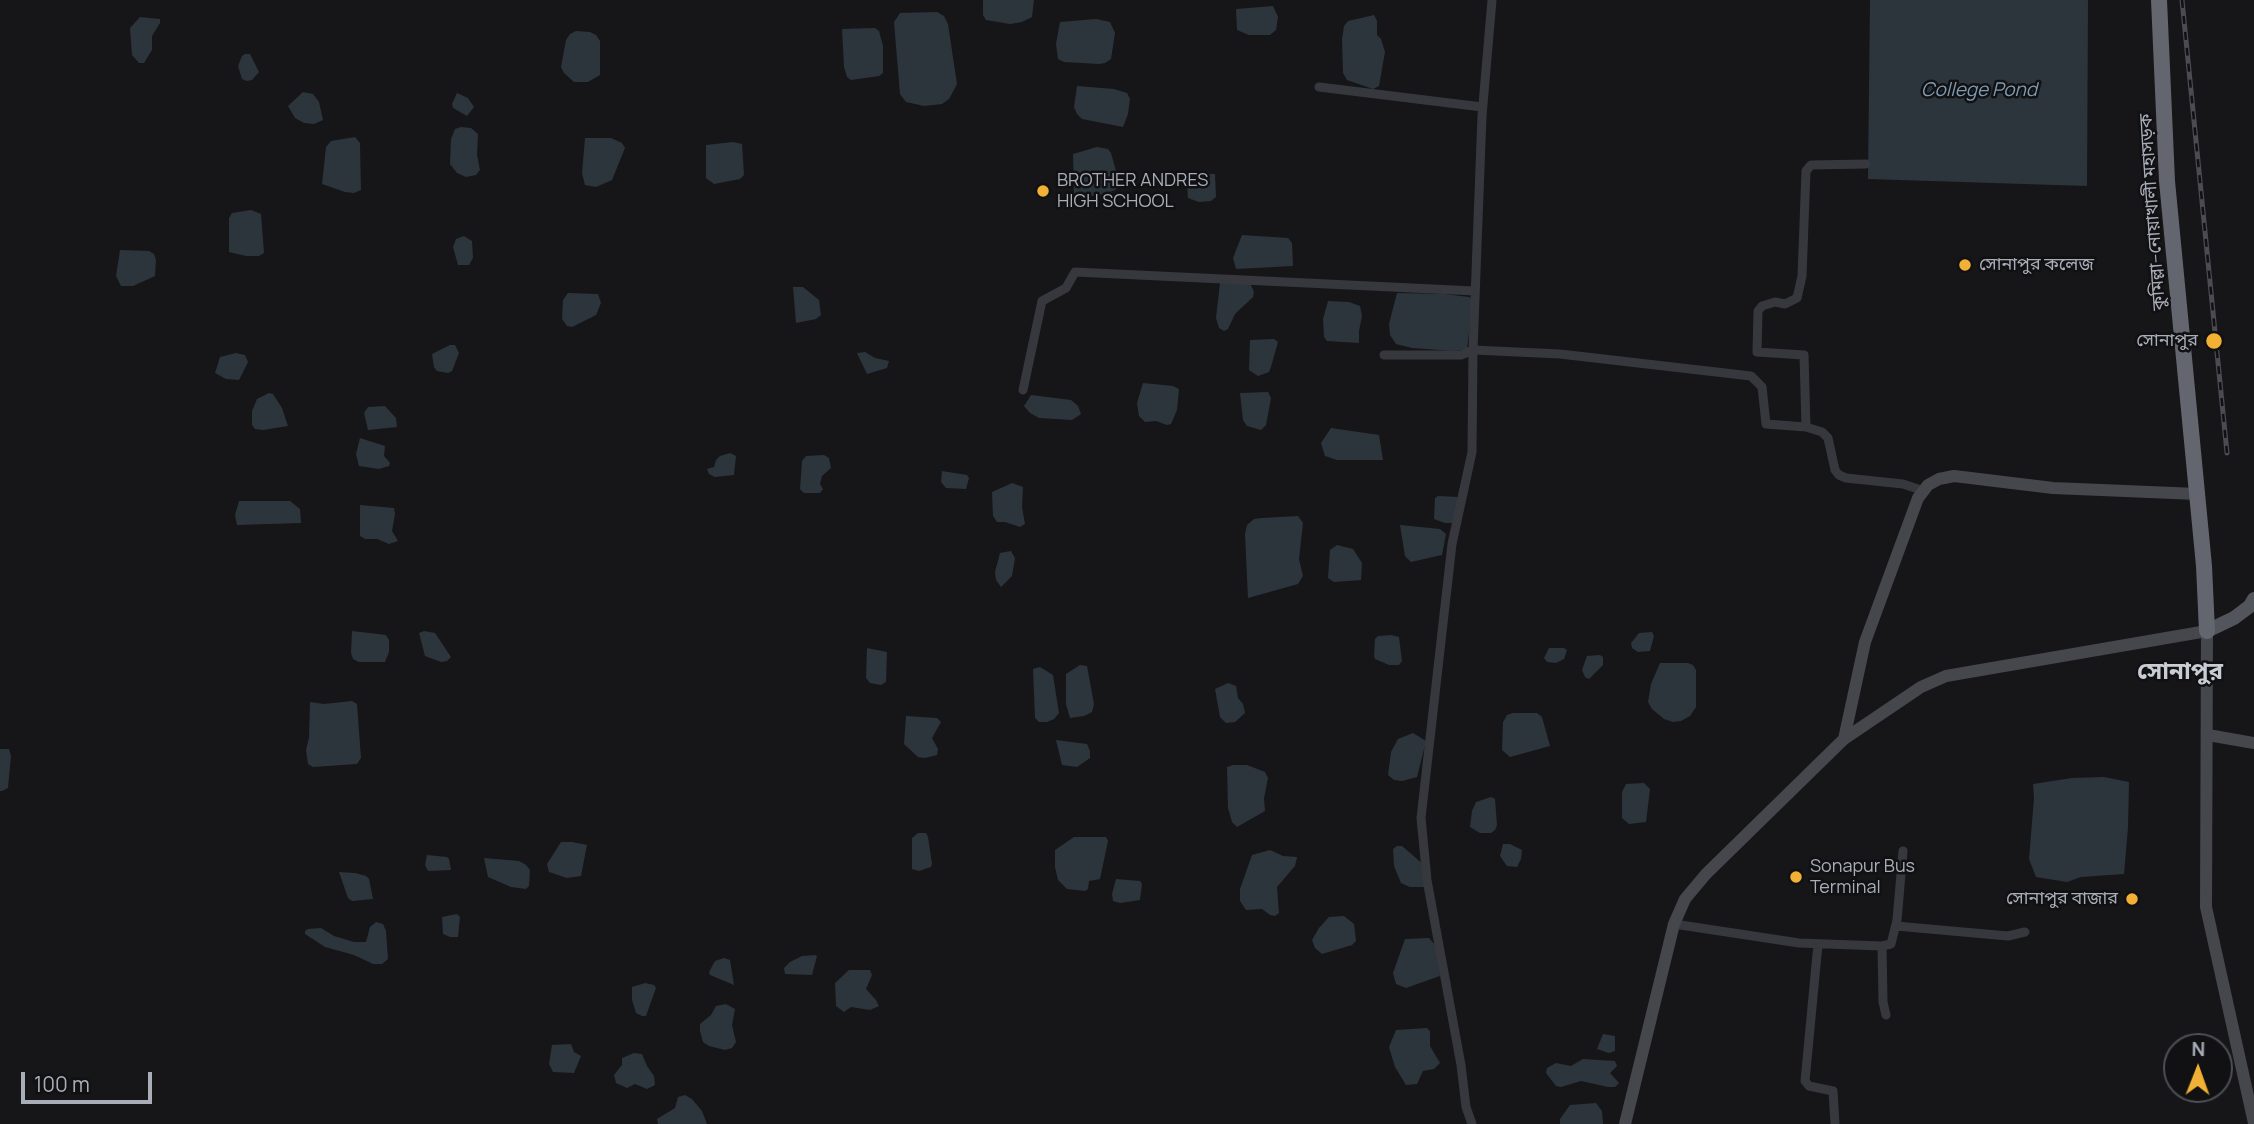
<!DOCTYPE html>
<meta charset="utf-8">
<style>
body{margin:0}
#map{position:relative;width:2254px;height:1124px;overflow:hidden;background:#161618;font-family:Manrope,sans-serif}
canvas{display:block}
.north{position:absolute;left:2163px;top:1033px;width:70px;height:70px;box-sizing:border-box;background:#111113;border:2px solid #4d4f55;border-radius:50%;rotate:1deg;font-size:19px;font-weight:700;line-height:28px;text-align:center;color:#a8adb8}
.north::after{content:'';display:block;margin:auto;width:24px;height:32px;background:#f2b134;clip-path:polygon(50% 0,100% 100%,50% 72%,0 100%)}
.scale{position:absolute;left:21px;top:1072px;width:131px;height:32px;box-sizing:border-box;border:4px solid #a8adb8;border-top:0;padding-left:9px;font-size:21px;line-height:24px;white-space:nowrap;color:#a8adb8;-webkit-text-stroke:5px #111113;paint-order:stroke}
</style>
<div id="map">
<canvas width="2254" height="1124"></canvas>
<div class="north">N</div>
<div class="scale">100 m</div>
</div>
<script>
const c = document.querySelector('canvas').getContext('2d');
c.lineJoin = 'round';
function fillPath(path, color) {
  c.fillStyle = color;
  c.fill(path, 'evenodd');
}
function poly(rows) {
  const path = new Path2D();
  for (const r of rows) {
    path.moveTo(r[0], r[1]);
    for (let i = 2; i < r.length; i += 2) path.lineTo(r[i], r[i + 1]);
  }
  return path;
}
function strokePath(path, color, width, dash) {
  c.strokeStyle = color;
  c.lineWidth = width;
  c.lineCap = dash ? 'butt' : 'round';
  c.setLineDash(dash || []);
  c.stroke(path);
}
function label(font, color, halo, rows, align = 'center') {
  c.font = font + ' Manrope,"Noto Sans Bengali",sans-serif';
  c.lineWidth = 5;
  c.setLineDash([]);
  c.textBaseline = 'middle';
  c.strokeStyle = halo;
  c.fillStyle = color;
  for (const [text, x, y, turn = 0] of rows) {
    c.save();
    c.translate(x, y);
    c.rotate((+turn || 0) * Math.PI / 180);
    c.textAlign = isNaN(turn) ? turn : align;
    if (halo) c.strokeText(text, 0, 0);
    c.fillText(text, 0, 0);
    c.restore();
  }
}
fillPath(poly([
 [983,0,1034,0,1032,17,1022,22,1010,24,986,20,983,15],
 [1870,0,2088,0,2087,186,1868,179],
 [1273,6,1278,17,1276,30,1270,35,1249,35,1237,30,1236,9],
 [937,12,944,16,948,24,957,84,949,99,942,104,924,106,906,102,900,94,894,22,900,13],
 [1374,15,1377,21,1377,35,1381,39,1385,52,1379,86,1373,89,1347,80,1343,73,1342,39,1344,26,1348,21],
 [140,17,160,19,160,23,152,36,152,50,144,63,139,63,132,55,130,28],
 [1096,19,1110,22,1115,33,1111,59,1105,63,1099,64,1064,62,1058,59,1056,44,1060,22],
 [875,28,879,31,883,46,883,73,879,76,851,80,847,77,844,67,842,29],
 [576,31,590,32,596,35,600,41,600,75,588,82,574,82,564,73,561,67,566,40,570,34],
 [245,54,250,54,259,72,252,80,247,81,242,79,238,66,242,56],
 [1077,86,1114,89,1127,93,1130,99,1128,114,1123,127,1082,119,1077,114,1074,107],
 [303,92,313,94,319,102,323,120,314,124,304,123,295,118,288,106],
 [457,93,468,98,474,107,467,116,453,108,452,104],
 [461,127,471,128,478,134,477,155,480,170,476,175,466,177,457,173,450,164,451,139,455,129],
 [355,137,360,143,361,190,354,193,345,192,322,184,326,147,331,141],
 [585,138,611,138,622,143,625,148,612,180,596,187,585,185,582,173],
 [733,142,742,144,744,175,740,179,714,184,706,178,706,145],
 [1097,147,1108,149,1111,153,1120,185,1115,190,1104,194,1079,198,1074,196,1073,154],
 [1186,174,1215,174,1216,197,1211,201,1199,202,1188,198],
 [251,210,261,214,264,253,259,256,246,256,229,252,229,218,232,213],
 [1242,235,1288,238,1292,243,1293,266,1236,269,1233,258],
 [464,236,472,241,473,258,469,265,458,265,453,247,456,239],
 [120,250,149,251,154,254,156,260,155,276,133,286,121,286,116,276],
 [1220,283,1250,283,1254,292,1253,297,1235,314,1228,329,1224,331,1219,328,1216,318],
 [793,287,803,287,819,300,821,315,816,319,796,323],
 [568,293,598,294,601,303,596,315,572,327,567,326,562,319,563,300],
 [1397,293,1444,294,1469,297,1473,300,1467,349,1454,351,1412,348,1396,344,1390,335,1389,324],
 [1328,301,1349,302,1360,306,1362,316,1359,331,1359,343,1327,341,1324,337,1323,319],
 [1274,339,1278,342,1271,367,1269,372,1258,376,1249,370,1250,340],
 [450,345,455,345,459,353,452,371,448,373,437,371,434,367,432,354],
 [865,352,875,358,889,361,887,368,867,374,857,353],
 [236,353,245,355,248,362,239,380,226,379,215,373,220,357],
 [1143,383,1173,386,1179,389,1177,410,1171,424,1167,425,1156,421,1145,422,1139,416,1137,403],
 [1268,392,1271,398,1266,425,1261,430,1247,426,1243,420,1240,393],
 [269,393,273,394,282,408,288,426,263,430,255,429,252,425,252,411,257,399],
 [1031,395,1071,400,1078,406,1081,414,1072,420,1039,418,1030,413,1024,406],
 [385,406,396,418,397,427,368,430,364,413,368,407],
 [1331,428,1379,435,1383,460,1337,460,1325,456,1321,443],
 [360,438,385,446,384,456,390,463,389,466,379,469,359,466,356,454],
 [730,453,736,456,734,475,715,477,709,474,707,469,714,467,716,460,720,456],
 [824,455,829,458,831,468,822,476,820,484,823,489,820,493,804,493,800,489,802,461,806,456],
 [942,471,967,475,969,478,966,489,946,488,941,482],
 [1012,483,1023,487,1022,507,1025,524,1020,527,1005,522,997,522,993,516,992,492],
 [1438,496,1458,497,1454,523,1445,523,1434,519,1435,498],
 [239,501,290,501,300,509,301,523,237,525,235,515],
 [360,505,394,508,395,514,392,531,398,541,389,544,377,539,365,539,360,536],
 [1298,516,1303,523,1299,559,1303,576,1298,584,1248,598,1245,534,1247,525,1254,519,1262,518],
 [1400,525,1440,529,1446,534,1442,555,1411,562,1405,556],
 [1337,545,1353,549,1362,563,1361,580,1334,582,1328,578,1330,550],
 [1011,551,1015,558,1012,576,1001,587,996,580,995,572,1000,553],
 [352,631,386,635,389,640,389,652,385,662,359,662,353,659,351,653],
 [424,631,435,633,451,657,447,661,441,662,425,656,419,633],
 [1652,632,1654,636,1650,651,1638,652,1632,648,1631,643,1639,633],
 [1391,635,1399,637,1402,661,1399,665,1389,665,1375,659,1374,656,1375,639,1378,636],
 [867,648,887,652,886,682,881,685,870,683,866,678],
 [1549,648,1564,648,1567,650,1564,659,1556,663,1547,662,1544,658],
 [1600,655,1603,657,1603,665,1589,679,1585,677,1582,670,1587,656],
 [1660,663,1688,663,1693,665,1696,670,1696,707,1690,716,1681,721,1673,722,1664,719,1652,709,1648,702,1651,684],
 [1080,665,1087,666,1094,704,1092,712,1084,716,1070,718,1066,704,1066,674],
 [1040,667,1053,675,1059,713,1054,719,1047,722,1039,722,1035,718,1033,669],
 [1228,683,1236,686,1238,698,1243,704,1245,713,1235,722,1226,723,1220,717,1215,689],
 [352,701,357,704,361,758,357,764,313,767,308,764,306,750,309,738,310,702,324,704],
 [1513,713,1537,713,1542,717,1550,746,1510,757,1502,750,1503,722,1507,715],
 [906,716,937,718,941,722,932,738,938,749,937,755,925,758,918,757,904,744],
 [1413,733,1426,741,1417,777,1402,781,1394,780,1388,775,1391,752,1398,739],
 [1056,740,1087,744,1090,751,1090,758,1077,767,1062,765],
 [0,749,9,749,11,756,8,788,2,791,0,791],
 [1233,765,1247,765,1265,772,1268,778,1264,798,1265,811,1237,827,1232,822,1228,808,1227,767],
 [2104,777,2129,782,2128,827,2124,874,2081,877,2067,882,2036,877,2029,859,2034,798,2033,784,2072,778],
 [1644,783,1650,789,1646,822,1629,824,1622,818,1622,792,1626,784],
 [1491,797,1495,799,1497,825,1495,830,1491,833,1480,833,1470,827,1472,811,1476,802],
 [918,833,926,833,928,837,932,864,931,867,919,871,912,869,912,838],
 [1074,837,1106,837,1108,841,1100,879,1089,881,1088,889,1085,891,1067,889,1058,880,1055,867,1055,850],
 [561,842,572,842,587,845,581,876,567,878,549,872,547,864],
 [1503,844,1510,844,1522,850,1521,859,1517,867,1507,866,1500,856],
 [1397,846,1402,846,1424,865,1425,887,1410,887,1401,883,1394,866,1393,849],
 [1270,850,1283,856,1297,857,1295,866,1277,887,1279,913,1275,916,1270,915,1262,909,1246,910,1240,901,1240,889,1252,855],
 [427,855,447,857,449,859,451,870,428,871,425,865],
 [484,858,519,861,526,865,530,870,529,886,526,889,511,887,488,877],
 [339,872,355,873,366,876,369,879,373,899,352,901,348,898],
 [1116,879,1140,881,1142,884,1140,900,1120,903,1113,901,1112,894],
 [457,914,460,917,458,937,450,937,443,934,442,917],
 [1344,916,1354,924,1356,941,1352,945,1322,954,1315,948,1312,940,1319,928,1329,917],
 [376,922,383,924,386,931,388,959,382,964,373,964,354,955,325,947,305,934,305,931,308,929,321,928,334,936,354,942,366,942,370,927],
 [1429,938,1436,946,1440,976,1406,988,1396,984,1393,973,1405,939],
 [815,955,817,956,812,975,785,974,784,968,790,962,802,956],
 [724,958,730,960,734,985,710,975,709,972,715,961],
 [849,970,870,970,872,975,866,989,876,1000,879,1006,870,1010,851,1007,844,1012,836,1006,835,983],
 [645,983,654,985,656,988,646,1016,642,1016,636,1013,632,1000,632,987],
 [726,1004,735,1009,732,1025,736,1042,732,1048,725,1050,709,1046,703,1042,700,1031,700,1024,711,1015,716,1006],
 [1427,1028,1430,1031,1430,1046,1440,1063,1434,1069,1423,1071,1417,1084,1406,1085,1395,1067,1389,1047,1396,1030],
 [1603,1034,1615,1036,1615,1051,1609,1053,1597,1049],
 [571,1044,574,1052,581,1056,574,1073,553,1072,549,1064,552,1045],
 [634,1053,642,1054,647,1066,654,1076,655,1085,647,1089,635,1084,627,1088,616,1083,614,1075,622,1065,622,1058],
 [1583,1059,1615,1061,1617,1066,1610,1073,1619,1083,1615,1087,1608,1087,1581,1081,1561,1087,1556,1086,1546,1073,1547,1068,1556,1063,1571,1066],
 [685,1095,692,1099,702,1111,707,1124,658,1124,657,1119,675,1108,678,1097],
 [1596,1103,1602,1111,1603,1124,1560,1124,1560,1119,1570,1105]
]), '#2c353c');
strokePath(poly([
 [1319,87,1482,107],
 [1384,355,1461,355,1473,350,1560,354,1751,376,1762,387,1766,424,1806,427,1822,432,1828,438,1835,470,1839,475,1846,478,1903,484,1924,491],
 [1023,390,1042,301,1066,288,1075,272,1475,291],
 [1806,427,1804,355,1757,352,1758,311,1762,306,1775,302,1785,304,1797,298,1802,276,1806,171,1811,165,1866,164],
 [1674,924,1799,943,1882,946,1891,944,1897,920,1903,851],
 [1896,926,2008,936,2025,932],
 [1818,944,1805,1081,1809,1086,1833,1091,1835,1124],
 [1882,946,1883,1002,1886,1015],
 [1472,1124,1466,1107,1461,1065,1427,880,1421,818,1452,544,1472,452,1473,350,1482,116,1492,0]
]), '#37383d', 9);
strokePath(poly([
 [2208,735,2254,743],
 [1844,739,1865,642,1918,498,1928,485,1939,479,1954,476,2053,488,2197,494],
 [1625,1124,1674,924,1685,899,1706,874,1844,739,1921,687,1946,676,2207,631,2206,907,2254,1123]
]), '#45474d', 12);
strokePath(poly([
 [2207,631,2234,618,2250,606,2254,599]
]), '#53555c', 14);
strokePath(poly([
 [2159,0,2167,181,2204,566,2207,631]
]), '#63666e', 16);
const rail = poly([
 [2182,0,2227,453]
]);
strokePath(rail, '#4a4c52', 5);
strokePath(rail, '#111113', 2.5, [8]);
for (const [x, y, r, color] of [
 [1043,191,7,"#f2b134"],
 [1965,265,7,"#f2b134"],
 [2214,341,9,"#f2b134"],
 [1796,877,7,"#f2b134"],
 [2132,899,7,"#f2b134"]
]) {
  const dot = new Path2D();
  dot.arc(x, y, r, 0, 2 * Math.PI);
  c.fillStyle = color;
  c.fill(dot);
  strokePath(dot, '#111113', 2.5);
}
label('18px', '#a8adb8', '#111113', [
 ["BROTHER ANDRES",1057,181],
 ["HIGH SCHOOL",1057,202],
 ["সোনাপুর কলেজ",1979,265],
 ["সোনাপুর",2198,341,"right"],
 ["Sonapur Bus",1810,867],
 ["Terminal",1810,888],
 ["সোনাপুর বাজার",2118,899,"right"]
], 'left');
label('18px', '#a8adb8', '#111113', [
 ["কুমিল্লা–নোয়াখালী মহাসড়ক",2153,212,-94]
]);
label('italic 19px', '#7f9bb3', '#111113', [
 ["College Pond",1979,91]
]);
label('bold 24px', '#c9ccd4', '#111113', [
 ["সোনাপুর",2180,672]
]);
</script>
